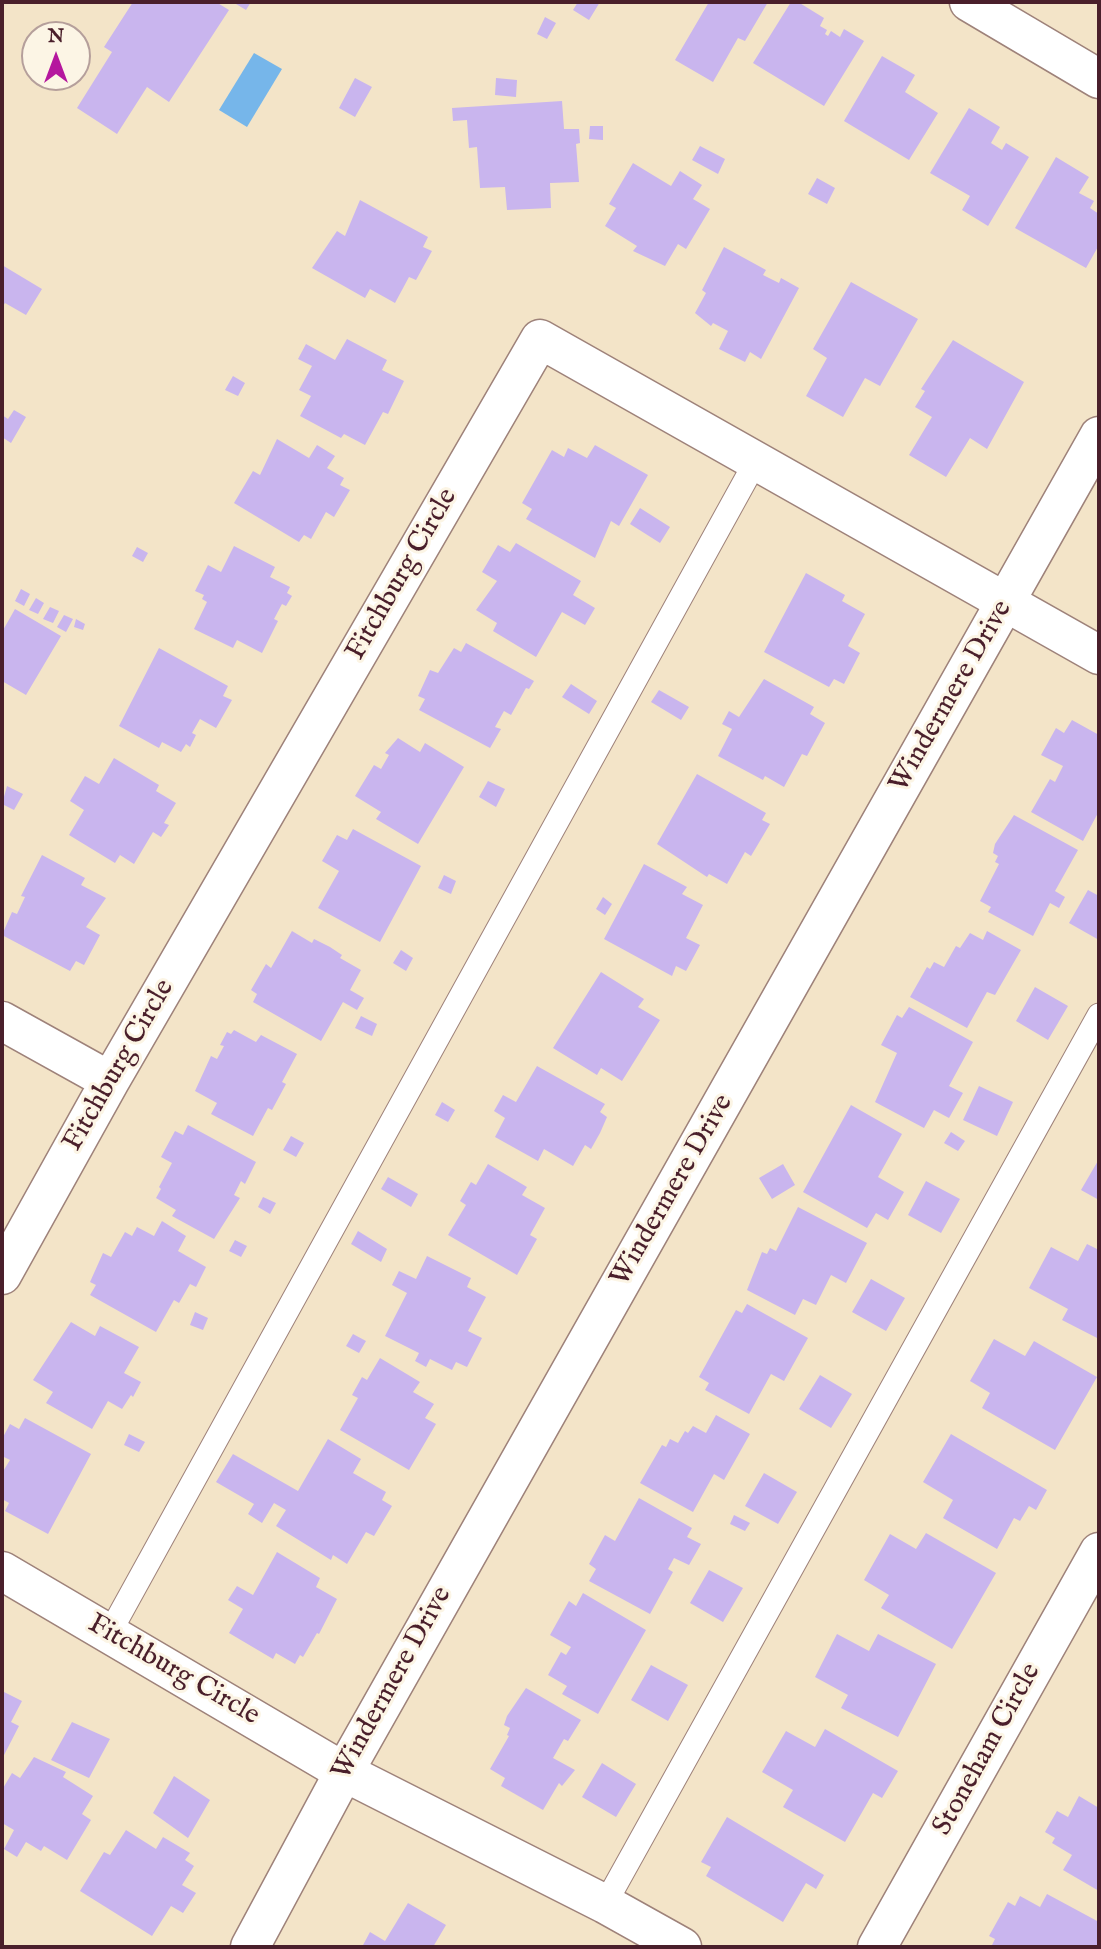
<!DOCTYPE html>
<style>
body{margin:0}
#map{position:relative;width:1101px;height:1949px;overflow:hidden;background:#f3e4c8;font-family:"IM FELL English",serif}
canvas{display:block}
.frame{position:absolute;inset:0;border:4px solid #4a1f2b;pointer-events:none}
.north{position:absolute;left:21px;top:21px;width:70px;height:70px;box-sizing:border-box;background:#fcf5e5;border:2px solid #b59f9b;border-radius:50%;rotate:0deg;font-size:19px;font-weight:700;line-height:28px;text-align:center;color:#4a1f2b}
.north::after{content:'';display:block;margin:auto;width:24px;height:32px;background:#b5179e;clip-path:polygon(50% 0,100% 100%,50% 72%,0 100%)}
</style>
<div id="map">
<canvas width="1101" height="1949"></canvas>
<div class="frame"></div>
<div class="north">N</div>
</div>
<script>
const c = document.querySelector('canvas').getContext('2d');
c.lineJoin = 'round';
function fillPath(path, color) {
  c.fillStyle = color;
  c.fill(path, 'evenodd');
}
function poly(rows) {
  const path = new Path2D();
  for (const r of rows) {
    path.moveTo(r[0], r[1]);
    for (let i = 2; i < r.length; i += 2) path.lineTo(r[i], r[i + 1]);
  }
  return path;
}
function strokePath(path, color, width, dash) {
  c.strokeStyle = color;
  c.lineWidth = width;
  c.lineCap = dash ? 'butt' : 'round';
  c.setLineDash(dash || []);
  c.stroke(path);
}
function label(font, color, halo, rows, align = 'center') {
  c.font = font + ' "IM FELL English",serif';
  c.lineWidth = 6;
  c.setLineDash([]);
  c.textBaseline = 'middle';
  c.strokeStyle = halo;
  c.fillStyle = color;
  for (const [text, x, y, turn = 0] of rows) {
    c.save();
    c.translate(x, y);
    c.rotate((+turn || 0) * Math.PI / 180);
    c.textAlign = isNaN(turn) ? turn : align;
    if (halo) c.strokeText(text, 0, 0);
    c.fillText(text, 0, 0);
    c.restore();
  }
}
fillPath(poly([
 [254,53,282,69,247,127,219,110]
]), '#76b6ea');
fillPath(poly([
 [133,2,216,2,229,10,169,102,147,87,117,134,77,108,112,52,104,47],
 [238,2,251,2,246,10,236,4],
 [578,2,600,2,589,20,573,10],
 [709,2,768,2,745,41,738,38,713,82,675,60],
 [791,2,798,2,824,18,820,26,827,30,825,34,828,36,831,31,840,37,844,29,864,41,824,106,753,63],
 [545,17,556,23,547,39,537,34],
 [882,56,915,75,905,92,938,113,909,160,844,121],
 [355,78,372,87,355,117,339,108],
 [496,78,517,80,516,97,495,95],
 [562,101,564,129,579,129,580,143,576,144,579,182,550,183,551,208,507,210,505,187,480,188,477,147,469,148,467,120,453,121,452,108],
 [969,108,1000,127,991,143,1002,150,1006,143,1029,157,988,226,962,210,970,196,930,173],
 [590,126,603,126,603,140,589,139],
 [700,146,725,159,718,174,692,160],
 [1056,157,1089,177,1079,193,1094,201,1090,208,1099,214,1099,245,1086,268,1015,228],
 [633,163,671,186,680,171,702,185,693,199,710,209,686,249,678,244,665,266,633,251,637,246,605,226,616,208,609,204],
 [817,178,835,188,827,204,808,194],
 [360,200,428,237,423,247,432,251,416,280,409,277,395,303,370,289,365,298,312,268,337,231,345,236],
 [724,247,766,270,763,275,779,283,781,278,799,288,761,359,750,352,745,362,719,349,728,331,713,323,711,326,695,313,706,293,702,290],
 [2,265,42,289,26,315,5,303,2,308],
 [851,282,918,319,880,386,865,378,843,417,806,396,827,358,813,349],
 [347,339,387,360,382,370,404,381,388,414,383,412,365,445,344,434,341,438,300,416,311,396,299,390,312,366,298,359,306,344,335,360],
 [953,340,1024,382,987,449,970,438,946,477,909,455,932,417,915,407,925,391,921,389],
 [233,376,245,383,238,396,225,390],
 [14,410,26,417,11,443,2,437,2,415,8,419],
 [277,439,309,458,317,445,335,456,327,468,344,478,340,485,350,490,334,517,326,512,311,539,304,535,299,542,234,503,253,471,260,475],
 [595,445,648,475,619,526,611,521,595,558,526,519,532,509,522,503,552,450,564,457,568,448,587,458],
 [640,508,670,527,660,543,630,524],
 [516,543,581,581,573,595,595,608,585,625,562,612,536,657,493,631,497,623,476,610,497,581,482,572,498,545,510,552],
 [234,546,275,567,270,577,290,587,287,593,292,596,286,606,282,604,274,619,278,621,262,653,237,640,233,648,194,629,207,602,202,599,204,595,195,591,208,565,221,572],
 [137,547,148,553,143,562,132,556],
 [806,573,845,595,842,601,865,614,848,646,860,653,844,684,834,679,829,687,764,652],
 [21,589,30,594,24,606,15,601],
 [36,598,44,603,38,614,29,610],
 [50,607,59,611,53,623,43,619],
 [15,609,61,636,26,695,2,681,2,632],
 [64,615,73,619,66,632,57,627],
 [76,619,85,624,83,630,74,627],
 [466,643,534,681,529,689,526,688,511,715,504,711,495,727,501,729,490,748,419,710,425,699,418,696,430,670,438,673,454,648,461,652],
 [159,648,228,686,223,696,232,700,216,728,200,719,192,733,196,735,190,747,186,744,181,752,162,742,159,748,119,726],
 [764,679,814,707,810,714,825,723,807,756,802,754,784,787,765,776,763,780,718,756,732,729,722,724,729,711,739,717],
 [571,684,597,701,589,714,562,697],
 [659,690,689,707,681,720,651,702],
 [1072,720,1099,735,1099,811,1083,841,1031,812,1050,779,1055,782,1063,766,1041,755,1056,728,1064,733],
 [398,738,420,752,425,743,464,767,418,844,376,819,381,812,355,796,374,765,381,769,389,755,385,753],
 [114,758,159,785,156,791,176,803,164,823,169,825,161,837,153,832,134,864,120,855,115,863,69,835,84,810,70,801,85,776,99,784],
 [697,774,766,813,762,820,770,824,751,856,745,852,727,884,709,874,707,877,657,844],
 [488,781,505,789,496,807,479,797],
 [7,786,23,794,14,810,2,804],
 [1014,815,1078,850,1055,891,1065,897,1059,908,1050,903,1033,936,988,912,991,907,980,901,999,864,995,862,998,856,993,853,995,844],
 [353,829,421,866,380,942,318,908,339,871,322,861,337,835,347,840],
 [42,855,85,878,81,885,106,898,86,927,100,935,84,965,76,961,70,971,2,935,12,912,17,914,25,897,21,896],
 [644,864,687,887,682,894,703,905,686,938,700,945,686,971,676,966,672,976,604,939],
 [444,875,456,881,451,894,438,888],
 [1088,890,1099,896,1099,940,1069,923],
 [603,897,612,904,605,915,596,909],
 [292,931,312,943,314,939,330,947,342,955,340,958,361,970,350,990,364,998,357,1010,343,1002,321,1041,253,1002,257,994,251,990,266,964,271,968],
 [987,931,1021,950,995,995,987,992,967,1028,910,997,927,967,930,969,934,962,944,967,956,946,960,948,970,933,983,940],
 [401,950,413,958,406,971,393,963],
 [601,972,644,999,638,1007,660,1020,622,1081,601,1068,597,1075,553,1048],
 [1035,987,1068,1006,1048,1040,1016,1021],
 [909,1007,973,1042,949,1086,963,1093,949,1118,934,1110,924,1128,875,1102,897,1053,881,1045,897,1015,902,1018],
 [361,1016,377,1024,372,1036,355,1028],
 [234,1030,256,1042,261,1035,297,1054,282,1082,286,1084,272,1110,268,1108,253,1136,211,1114,217,1103,195,1091,211,1056,217,1059,224,1046,220,1045,227,1032,231,1034],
 [537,1066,605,1104,600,1112,607,1117,600,1133,591,1149,585,1145,573,1166,544,1149,538,1161,495,1137,505,1118,494,1111,503,1095,516,1102],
 [979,1086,1013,1102,997,1136,963,1120],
 [442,1102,455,1110,448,1122,435,1115],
 [851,1105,902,1134,878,1177,904,1192,888,1220,876,1213,867,1228,803,1192],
 [188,1125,256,1162,245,1184,241,1181,234,1195,240,1198,214,1239,172,1216,176,1210,156,1198,161,1189,159,1187,172,1163,161,1157,175,1131,183,1135],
 [951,1132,965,1141,958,1151,944,1143],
 [291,1136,304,1143,296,1157,283,1150],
 [1099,1159,1099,1200,1081,1190],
 [488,1164,527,1187,522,1195,545,1208,530,1235,537,1239,517,1275,448,1235,466,1205,460,1201,471,1182,476,1185],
 [783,1164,795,1185,772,1199,759,1178],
 [388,1177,418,1194,411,1207,381,1189],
 [926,1181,960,1199,941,1233,908,1215],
 [263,1197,276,1203,270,1214,258,1207],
 [798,1207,867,1243,846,1283,831,1275,816,1305,803,1299,795,1315,747,1290,762,1252,767,1254,770,1248,776,1251],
 [162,1221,186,1236,178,1251,206,1267,196,1287,190,1284,179,1303,174,1300,156,1332,90,1295,96,1285,90,1282,103,1253,111,1257,125,1232,132,1236,137,1227,154,1236],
 [358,1231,387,1249,381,1262,351,1244],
 [235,1240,247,1246,241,1257,229,1251],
 [1087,1244,1099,1250,1099,1339,1062,1320,1068,1309,1029,1288,1051,1247,1078,1261],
 [427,1256,471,1278,467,1287,486,1297,468,1331,482,1338,467,1367,456,1362,452,1370,430,1359,426,1367,415,1361,419,1353,385,1336,407,1293,392,1285,399,1271,416,1279],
 [871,1279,905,1298,886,1331,852,1312],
 [747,1304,808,1338,784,1381,771,1374,749,1414,705,1390,709,1383,699,1377,736,1310,742,1313],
 [195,1312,208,1318,203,1330,190,1325],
 [71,1322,95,1336,100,1326,139,1347,124,1373,141,1382,133,1397,131,1395,122,1409,108,1401,92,1429,46,1403,53,1392,33,1380],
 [353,1334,366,1341,359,1353,346,1346],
 [994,1339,1025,1356,1034,1341,1097,1377,1055,1450,982,1408,990,1393,970,1381],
 [380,1358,420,1382,413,1392,434,1404,425,1418,436,1424,409,1470,340,1430,358,1398,352,1395,362,1377,367,1380],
 [820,1375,852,1394,831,1428,799,1409],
 [716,1415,750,1434,724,1480,714,1474,693,1512,640,1483,662,1445,666,1447,670,1439,678,1443,685,1431,688,1433,693,1426,706,1433],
 [25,1418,91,1454,48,1534,5,1511,9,1503,2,1499,2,1473,10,1460,2,1456,2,1439,10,1424,19,1429],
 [129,1434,145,1442,139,1452,124,1445],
 [951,1434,1047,1490,1036,1510,1029,1506,1020,1521,1014,1518,997,1549,943,1518,953,1500,923,1482],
 [328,1439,361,1459,353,1473,386,1492,382,1500,392,1506,374,1536,366,1532,347,1564,333,1555,331,1560,276,1526,286,1510,274,1503,262,1523,248,1514,254,1504,216,1482,233,1454,298,1491],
 [764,1473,797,1492,778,1524,745,1506],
 [639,1498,692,1528,687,1537,701,1544,689,1565,674,1558,668,1569,673,1572,650,1614,589,1581,596,1569,589,1564,605,1535,615,1541],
 [734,1515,750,1523,745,1531,730,1524],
 [926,1533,996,1573,952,1649,881,1608,889,1595,864,1580,890,1534,916,1549],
 [277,1552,320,1578,316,1587,337,1599,319,1634,317,1633,303,1657,300,1655,295,1664,276,1653,273,1659,229,1633,243,1609,228,1600,237,1586,253,1595],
 [709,1570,743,1588,723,1622,690,1603],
 [583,1593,646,1630,598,1714,562,1694,567,1686,548,1675,561,1652,566,1655,571,1647,550,1635,569,1601,576,1606],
 [837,1634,869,1651,878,1634,936,1664,898,1737,841,1708,848,1695,815,1677],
 [651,1665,688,1685,668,1721,631,1700],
 [526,1688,581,1720,568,1741,564,1739,553,1758,575,1770,562,1786,559,1783,543,1810,501,1786,505,1778,490,1769,509,1736,507,1735,510,1728,504,1725,507,1716],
 [2,1691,22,1701,11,1722,19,1726,2,1759],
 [72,1722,110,1739,89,1778,51,1760],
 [825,1729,898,1771,882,1798,873,1793,845,1842,783,1807,793,1790,762,1772,786,1731,815,1747],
 [34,1757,66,1772,63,1777,93,1796,82,1814,91,1820,67,1860,44,1846,41,1851,26,1842,17,1857,4,1849,14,1830,2,1823,2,1790,12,1773,20,1778],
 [602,1763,636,1784,616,1817,582,1797],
 [174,1776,210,1800,188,1838,153,1813],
 [1079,1796,1099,1808,1099,1891,1063,1870,1072,1855,1052,1843,1055,1838,1045,1832,1057,1811,1068,1817],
 [727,1817,824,1875,816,1889,806,1883,783,1922,706,1876,711,1867,701,1862],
 [126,1830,156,1849,163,1837,190,1853,185,1860,194,1866,182,1885,196,1893,183,1913,171,1906,152,1936,80,1891,104,1852,110,1855],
 [1047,1894,1099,1922,1099,1947,992,1945,995,1939,989,1936,1008,1902,1015,1906,1020,1896,1040,1907],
 [408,1903,446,1925,433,1947,362,1947,370,1932,385,1941]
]), '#c9b5ee');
const service = poly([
 [109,1634,756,461],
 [605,1904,1099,1015]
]);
const minor = poly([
 [969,2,1099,79],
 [2,1021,110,1081],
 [2,1275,110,1081,540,339,1099,655],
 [2,1571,344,1772,605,1904,682,1947],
 [877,1947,1099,1552]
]);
const tertiary = poly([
 [250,1947,344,1772,1099,436]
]);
strokePath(service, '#9e827a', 25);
strokePath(minor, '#9e827a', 41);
strokePath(tertiary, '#9e827a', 41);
strokePath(service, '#fff', 23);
strokePath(minor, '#fff', 38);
strokePath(tertiary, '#fff', 38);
label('28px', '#4a1f2b', '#fcf5e5', [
 ["Fitchburg Circle",403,575,-60],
 ["Windermere Drive",952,697,-60],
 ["Fitchburg Circle",120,1066,-60],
 ["Windermere Drive",673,1191,-60],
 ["Fitchburg Circle",173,1671,30],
 ["Windermere Drive",393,1684,-61],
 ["Stoneham Circle",988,1750,-61]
]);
</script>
